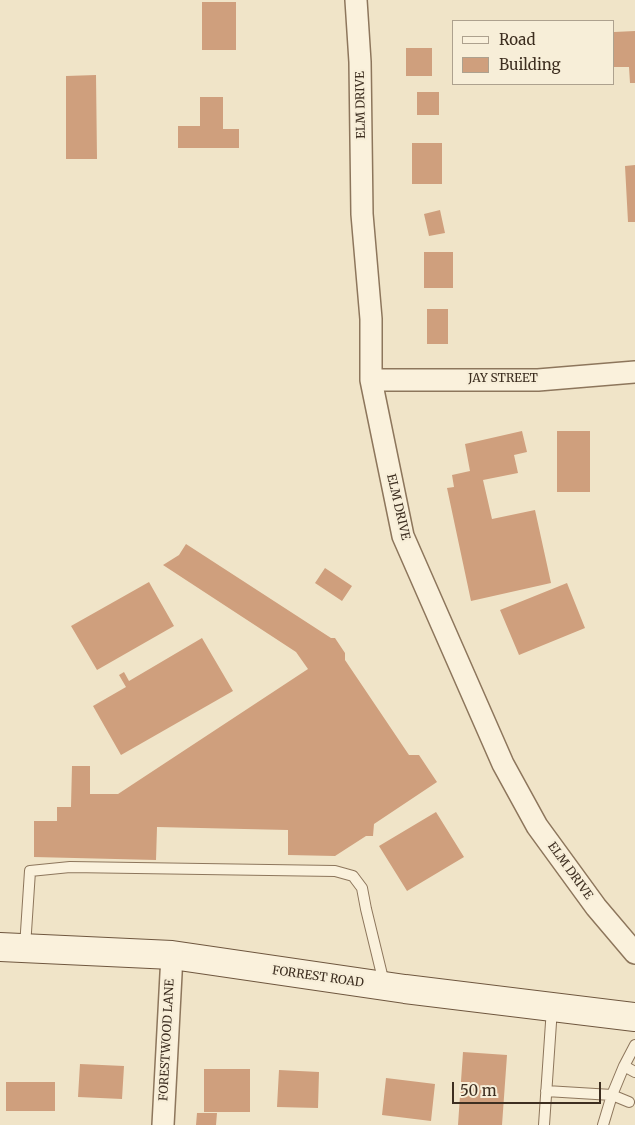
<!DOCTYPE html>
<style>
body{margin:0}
#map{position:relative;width:635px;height:1125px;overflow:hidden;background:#f0e4c8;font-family:Merriweather,serif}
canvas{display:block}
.legend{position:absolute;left:452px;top:20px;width:162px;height:65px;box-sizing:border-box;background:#f7eed8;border:1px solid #ada18e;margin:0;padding:6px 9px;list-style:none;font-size:15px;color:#3d2e20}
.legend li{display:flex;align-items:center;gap:10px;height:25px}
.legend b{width:25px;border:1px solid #ada18e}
.scale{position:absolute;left:452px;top:1082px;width:149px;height:22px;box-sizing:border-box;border:2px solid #3d2e20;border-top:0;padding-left:6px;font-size:15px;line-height:18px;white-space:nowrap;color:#3d2e20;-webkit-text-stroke:4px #f7eed8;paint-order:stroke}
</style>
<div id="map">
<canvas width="635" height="1125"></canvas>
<ul class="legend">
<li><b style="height:6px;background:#faf1dc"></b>Road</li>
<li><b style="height:14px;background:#cf9f7d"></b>Building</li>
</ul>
<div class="scale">50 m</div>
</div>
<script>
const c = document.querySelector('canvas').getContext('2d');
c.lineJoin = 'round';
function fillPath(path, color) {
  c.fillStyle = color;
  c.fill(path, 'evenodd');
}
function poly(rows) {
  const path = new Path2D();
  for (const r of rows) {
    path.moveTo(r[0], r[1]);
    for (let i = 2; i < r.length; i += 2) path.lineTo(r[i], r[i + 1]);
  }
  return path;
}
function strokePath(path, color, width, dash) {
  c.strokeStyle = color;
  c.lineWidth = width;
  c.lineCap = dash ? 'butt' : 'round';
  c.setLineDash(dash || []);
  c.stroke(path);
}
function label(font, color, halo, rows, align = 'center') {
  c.font = font + ' Merriweather,serif';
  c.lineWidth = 4.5;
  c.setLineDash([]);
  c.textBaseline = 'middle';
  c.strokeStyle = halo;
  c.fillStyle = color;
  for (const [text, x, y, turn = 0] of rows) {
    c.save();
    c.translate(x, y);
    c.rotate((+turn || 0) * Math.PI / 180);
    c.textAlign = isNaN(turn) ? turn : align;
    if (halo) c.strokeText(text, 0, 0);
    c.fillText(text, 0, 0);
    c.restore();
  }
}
fillPath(poly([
 [202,2,236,2,236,50,202,50],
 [635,31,635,83,630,83,629,67,614,67,614,32],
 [406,48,432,48,432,76,406,76],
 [96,75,97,159,66,159,66,76],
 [417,92,439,92,439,115,417,115],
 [200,97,223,97,223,129,239,129,239,148,178,148,178,126,200,126],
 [412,143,442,143,442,184,412,184],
 [635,165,635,222,628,222,625,166],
 [440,210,445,233,429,236,424,214],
 [424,252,453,252,453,288,424,288],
 [427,309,448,309,448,344,427,344],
 [522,431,527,452,514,455,518,473,483,480,492,519,535,510,551,583,471,601,447,488,454,487,452,475,470,471,465,444],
 [557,431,590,431,590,492,557,492],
 [186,544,331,638,335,638,345,653,345,660,409,755,419,755,437,782,374,824,373,836,366,836,335,856,288,855,288,830,157,827,156,860,34,857,34,821,57,821,57,807,71,807,72,766,90,766,90,794,118,794,308,669,296,652,163,565,179,555],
 [325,568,352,586,342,601,315,583],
 [149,582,174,626,97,670,71,626],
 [567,583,585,628,519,655,500,610],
 [202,638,233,691,121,755,93,706,126,687,119,675,124,672,129,681],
 [436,812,464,857,407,891,379,846],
 [463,1052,507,1055,502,1125,458,1125],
 [80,1064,124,1066,122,1099,78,1097],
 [204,1069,250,1069,250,1112,204,1112],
 [279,1070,319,1072,318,1108,277,1107],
 [386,1078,435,1084,431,1121,382,1115],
 [6,1082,55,1082,55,1111,6,1111],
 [197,1113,217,1113,216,1125,196,1125]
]), '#cf9f7d');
const lane = poly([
 [25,947,30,871,70,867,335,871,353,876,362,888,366,909,384,983],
 [624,1066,635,1072],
 [546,1091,612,1095,624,1066,635,1045],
 [544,1125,552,1008],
 [603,1125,612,1095,629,1102]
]);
const street = poly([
 [356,0,360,62,362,214,371,319,371,380,403,536,503,764,537,826,596,907,635,953],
 [371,380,538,380,635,372],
 [163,1125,172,955]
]);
const secondary = poly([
 [0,947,172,955,405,989,635,1017]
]);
strokePath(lane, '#8d765c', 12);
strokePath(street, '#8d765c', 24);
strokePath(secondary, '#6f573f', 30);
strokePath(lane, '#faf1dc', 10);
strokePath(street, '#faf1dc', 21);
strokePath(secondary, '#faf1dc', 28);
label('12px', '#3d2e20', '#f7eed8', [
 ["ELM DRIVE",361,105,-91],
 ["JAY STREET",503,379],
 ["ELM DRIVE",398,507,77],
 ["ELM DRIVE",570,871,54],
 ["FORREST ROAD",318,977,8],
 ["FORESTWOOD LANE",167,1040,-87]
]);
</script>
